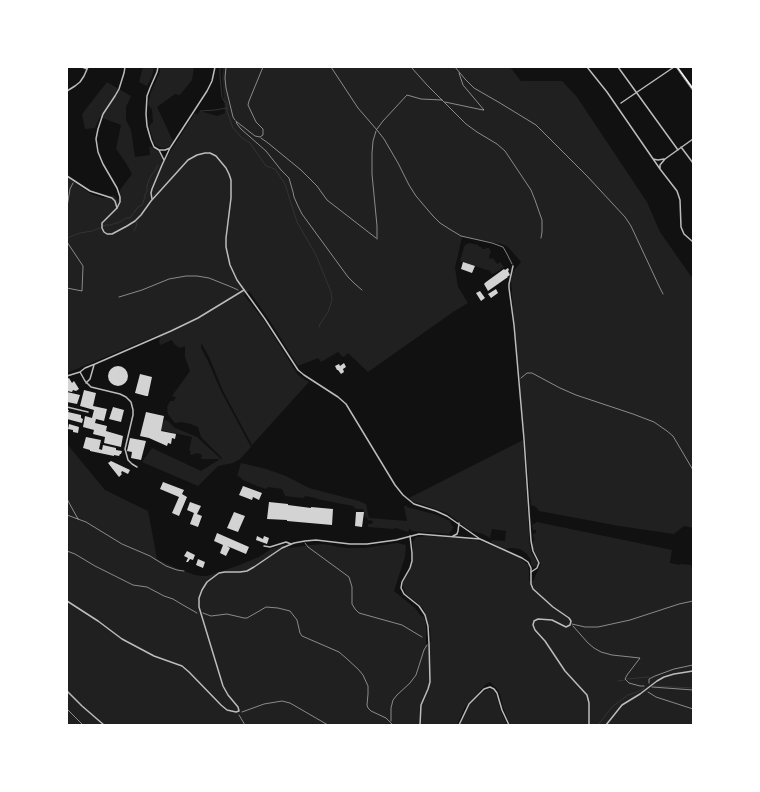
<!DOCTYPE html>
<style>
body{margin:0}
#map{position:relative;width:760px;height:792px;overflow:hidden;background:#111;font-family:"Crimson Pro",serif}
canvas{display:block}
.frame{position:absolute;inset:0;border:68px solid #fff;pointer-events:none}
</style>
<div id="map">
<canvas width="760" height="792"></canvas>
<div class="frame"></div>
</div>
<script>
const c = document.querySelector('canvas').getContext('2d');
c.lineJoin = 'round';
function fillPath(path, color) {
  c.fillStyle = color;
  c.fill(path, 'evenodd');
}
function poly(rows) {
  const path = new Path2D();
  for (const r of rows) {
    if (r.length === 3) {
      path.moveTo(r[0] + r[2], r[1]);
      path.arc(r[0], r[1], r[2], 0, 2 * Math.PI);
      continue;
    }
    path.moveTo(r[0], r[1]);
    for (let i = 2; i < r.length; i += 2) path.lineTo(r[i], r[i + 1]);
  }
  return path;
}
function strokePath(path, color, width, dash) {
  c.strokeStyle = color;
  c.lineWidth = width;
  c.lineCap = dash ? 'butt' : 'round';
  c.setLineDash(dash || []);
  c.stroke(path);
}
fillPath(poly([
 [143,67,154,67,152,76,147,86,139,82],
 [160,67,194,67,192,80,180,95,175,94,157,107,173,141,169,147,165,148,161,148,157,146,154,143,149,126,153,122,152,110,148,104,151,92,160,72],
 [223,67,510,67,521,81,562,81,577,97,647,202,660,232,693,279,693,528,684,526,674,534,619,526,539,511,536,507,531,505,514,325,511,280,513,272,521,262,508,247,502,244,462,237,455,268,458,287,468,303,453,312,368,372,348,353,344,357,342,356,338,352,321,362,318,358,298,366,270,321,249,291,244,295,265,322,298,375,309,382,252,445,223,391,209,357,203,346,201,343,201,348,208,361,221,391,251,447,240,459,233,463,218,466,198,486,142,462,152,448,201,471,220,459,201,459,202,455,198,453,191,455,190,454,191,451,189,451,192,437,161,430,164,420,168,421,175,428,197,437,221,459,222,458,201,437,198,427,191,424,181,422,175,423,168,414,167,407,170,401,174,401,176,397,172,396,190,371,185,357,185,346,180,348,174,344,172,340,160,345,159,342,160,339,158,335,67,373,67,177,91,194,103,198,114,195,118,201,120,190,132,174,126,163,116,149,121,125,100,117,95,128,85,129,82,114,107,82,131,96,126,107,126,120,131,130,135,157,150,155,149,146,159,151,163,160,165,160,195,113,197,115,200,111,217,116,225,113,222,76],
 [469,243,478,245,478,246,481,247,483,249,485,249,487,248,489,248,491,252,489,256,490,259,493,258,497,264,500,262,504,267,495,273,491,274,490,271,460,261,464,247,465,245],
 [523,440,529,534,529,540,530,547,532,554,538,563,537,566,534,567,532,566,531,564,531,560,529,557,526,553,520,549,512,548,505,549,492,543,491,540,505,541,506,531,492,529,490,538,483,534,475,532,473,530,473,531,472,532,447,513,421,504,414,502,409,498],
 [67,444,105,490,148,511,157,559,178,569,195,575,203,576,207,576,237,566,259,557,271,549,283,545,289,548,311,545,323,544,346,548,364,548,397,543,406,545,405,557,394,591,415,608,420,615,424,617,426,625,426,645,431,642,430,629,426,616,424,610,420,605,406,594,403,586,403,582,412,565,413,560,413,542,415,538,417,537,427,536,458,538,475,540,483,542,518,557,525,562,528,565,529,570,529,581,533,581,541,564,533,548,533,542,534,540,533,534,536,533,536,530,533,530,532,525,537,522,672,550,670,563,680,565,680,564,691,565,691,567,693,567,693,725,510,725,503,707,500,694,497,689,490,682,486,684,468,704,465,707,457,725,67,725],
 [241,463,266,469,286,476,309,488,359,501,366,504,369,518,407,521,404,506,407,506,407,507,437,515,450,521,452,526,454,527,449,534,411,531,411,529,409,529,408,532,396,528,393,529,368,527,368,524,372,524,373,521,368,520,366,517,365,517,363,509,356,509,353,506,317,499,316,498,305,496,304,498,293,497,285,496,282,489,268,487,266,489,257,486,243,480,240,477,237,476],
 [488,689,493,690,495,692,501,711,507,725,460,725,469,705,483,692]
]), '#202020');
strokePath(poly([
 [220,67,220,76,222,97,224,101,227,103,227,111,233,128,242,138,250,143,266,166,275,169,285,184,297,222,316,255,331,292,332,300,328,312,320,324,319,327],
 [200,111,215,110,227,108],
 [103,226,106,225,111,225,115,223,118,223,126,218,130,218,138,207,142,205,145,197,145,194,147,192,147,186,149,180,152,174,155,171,158,165],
 [134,231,136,227,137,222],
 [67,238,80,233,92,231,100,228],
 [627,679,649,677],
 [618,681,625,680],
 [654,686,693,688],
 [598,725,612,707,628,695,637,692,644,688]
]), '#333', 1);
fillPath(poly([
 [463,262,475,266,472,273,461,269],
 [508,268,509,270,508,271,510,275,507,277,508,277,488,291,484,284,486,282,504,269,505,270],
 [496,289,498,293,491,298,488,294],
 [480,291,485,298,481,301,476,293],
 [344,363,346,367,343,369,344,372,341,374,338,370,337,370,335,366,339,364,340,366],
 [118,376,10],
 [140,374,152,377,148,396,146,396,135,393],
 [69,378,72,383,74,381,79,389,76,391,73,390,72,392,67,391,67,379],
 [84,390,96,393,93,406,107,409,104,421,96,419,95,423,107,426,106,431,123,436,121,447,104,443,105,437,93,434,94,430,83,427,85,416,92,418,94,410,80,406],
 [67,392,80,395,77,404,67,402],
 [113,407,124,410,121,422,109,419],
 [67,410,69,410,68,412,81,415,81,418,83,419,82,423,67,419],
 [146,412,164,416,161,431,176,434,175,439,172,438,171,444,168,443,167,446,149,438,140,436],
 [69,424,79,427,78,433,73,432,73,430,68,429],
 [86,437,101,440,99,449,102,450,103,445,116,448,116,450,122,451,121,454,120,454,119,456,114,455,114,456,90,451,90,450,83,448],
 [130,438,146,441,141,460,131,458,132,452,127,451],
 [111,461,130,470,128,474,122,471,121,473,122,474,119,477,108,463],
 [163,482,184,490,182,494,187,497,179,516,172,513,179,497,160,489],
 [243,486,262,493,259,500,253,497,252,500,239,495],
 [190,502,201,506,197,514,202,516,198,527,190,524,194,513,187,510],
 [269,502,288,504,288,505,311,508,311,507,333,509,332,525,287,521,287,520,267,519],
 [234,512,245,516,238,532,227,528],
 [356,512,364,512,362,527,355,526],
 [217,533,249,547,246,554,227,546,230,548,226,556,220,553,223,545,214,541],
 [257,536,263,539,264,536,269,538,267,544,256,540],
 [187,551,195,555,193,560,190,559,188,562,186,562,188,558,184,556],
 [198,559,205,562,203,568,196,565]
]), '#d3d3d3');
strokePath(poly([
 [226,67,225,78,226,88,233,117,235,120],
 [331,67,358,108,377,130,384,139,398,163,409,185,416,196,433,216,440,223,451,230,461,236,492,243,503,247,507,254,512,264],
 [411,67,427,85,466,124,477,132,497,144,505,151,531,190,535,200,542,220,542,232,541,238],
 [455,67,465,79,474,88,500,103,536,125,587,176,625,217,631,226,659,286,663,294],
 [445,102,483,110,484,110,463,85,459,73],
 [236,121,237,124,241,129,266,151,281,170,289,178,293,192,294,197,298,206,302,214,348,277,355,284,362,290],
 [237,122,255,136,260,137,263,135,263,129,256,122,248,105,249,101,263,67],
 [377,129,383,121,407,95,421,99,442,100],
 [376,131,373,141,372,153,372,174,377,226,377,239],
 [261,138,268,143,301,170,317,186,327,200,376,238],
 [67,207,70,189,73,183],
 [67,242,83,266,82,291,67,288],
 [119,297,142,290,169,279,186,276,197,276,209,278,229,286,236,289,238,290],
 [521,378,527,373,532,373,560,388,576,395,633,414,654,422,667,431,673,436,693,470],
 [67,499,78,519],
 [67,515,86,522,122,544,150,556,166,566,177,570,184,571],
 [305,543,308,547,349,577,352,587,352,604,355,609,359,613,402,625,422,637],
 [67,551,75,554,95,566,133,585,147,587,164,596,173,599,183,605,197,613],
 [203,613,211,616,227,614,244,618,247,618,261,610,266,607,278,608,290,611,297,620,300,633,302,636,339,652,346,658,358,669,363,675,368,686,368,694,367,705,368,708,371,711,386,718,393,725],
 [572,624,585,627,598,627,630,620,679,604,693,601],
 [573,626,588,643,594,648,601,652,612,655,640,658,627,675,625,679,629,683,640,686,644,686],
 [649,683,649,679,655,676,674,669,693,665],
 [652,687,693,690],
 [648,692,656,697,693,709],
 [67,709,83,725],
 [242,712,264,704,282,701,290,703,328,725],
 [239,715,245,725],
 [391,721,391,708,393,700,397,695,410,683,416,675,424,650,427,645]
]), '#f5f5f5', 0.5);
strokePath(poly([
 [82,67,87,69],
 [158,67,157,72,150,88,147,96,146,114,147,126,151,140,154,147,159,150,165,150,170,148],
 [587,67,607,92,660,169,677,191,680,200,681,227,684,234,693,242],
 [618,67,678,150],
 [67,91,75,86,80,82,84,76,88,67],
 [621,103,674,67],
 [681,147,693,163],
 [159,150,164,160],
 [653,159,658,160,664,159],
 [660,169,660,165,665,159,693,139],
 [67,176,90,191,112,198,115,201,117,208],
 [152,199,151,193,152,189,162,165,170,148,207,91,212,81,215,67],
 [513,266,509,284,509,288,514,325,524,439,531,541,533,551,539,563,537,568,531,572],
 [80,372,85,381,91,387,120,394,126,397,131,402,133,410,133,415,125,449,128,460,132,464,137,467],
 [67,376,80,372,85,368,95,364,171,331,198,318,244,290],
 [86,383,90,379,94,365],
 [67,407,88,412],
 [410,536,412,553,412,561,410,568,402,582,401,588,404,594,419,606,425,615,428,626,429,643,430,682,428,689,421,705,420,725],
 [264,546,270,547,286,542,291,544]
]), '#bcbcbc', 1.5);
strokePath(poly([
 [125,67,124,73,119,89,115,96,103,114,98,129,96,139,98,152,103,164,117,188,120,197,120,202,117,208,102,223,102,228,104,232,107,234,112,234,127,226,135,221,141,215,151,201,188,160,197,155,205,153,210,153,216,156,226,168,229,174,231,180,231,198,226,238,226,247,230,265,237,280,265,319,298,370,304,375,338,397,346,404,395,485,403,495,414,504,436,511,447,516,480,539,522,558,528,562,531,568,531,584,533,589,553,607,569,618,571,621,570,625,566,627,552,620,538,619,534,621,533,625,535,630,545,641,565,671,587,695,589,703,589,725],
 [453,536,457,534,458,531,459,523],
 [67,601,98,621,122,639,154,656,182,666,189,672,221,705,227,710,236,712,239,711,238,707,228,695,223,686,199,607,199,598,202,590,207,582,219,573,225,572,240,572,247,571,254,567,282,548,294,543,305,541,316,540,350,544,367,544,396,540,419,534,480,539],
 [67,691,82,706,104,725],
 [459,725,469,704,484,689,490,687,494,689,497,693,502,710,509,725],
 [606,725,622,705,640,694,657,681,664,677,674,674,693,671]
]), '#bcbcbc', 1.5);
strokePath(poly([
 [677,67,693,89]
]), '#f5f5f5', 2);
strokePath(poly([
 [676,67,693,91]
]), '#9a9a9a', 1);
</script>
